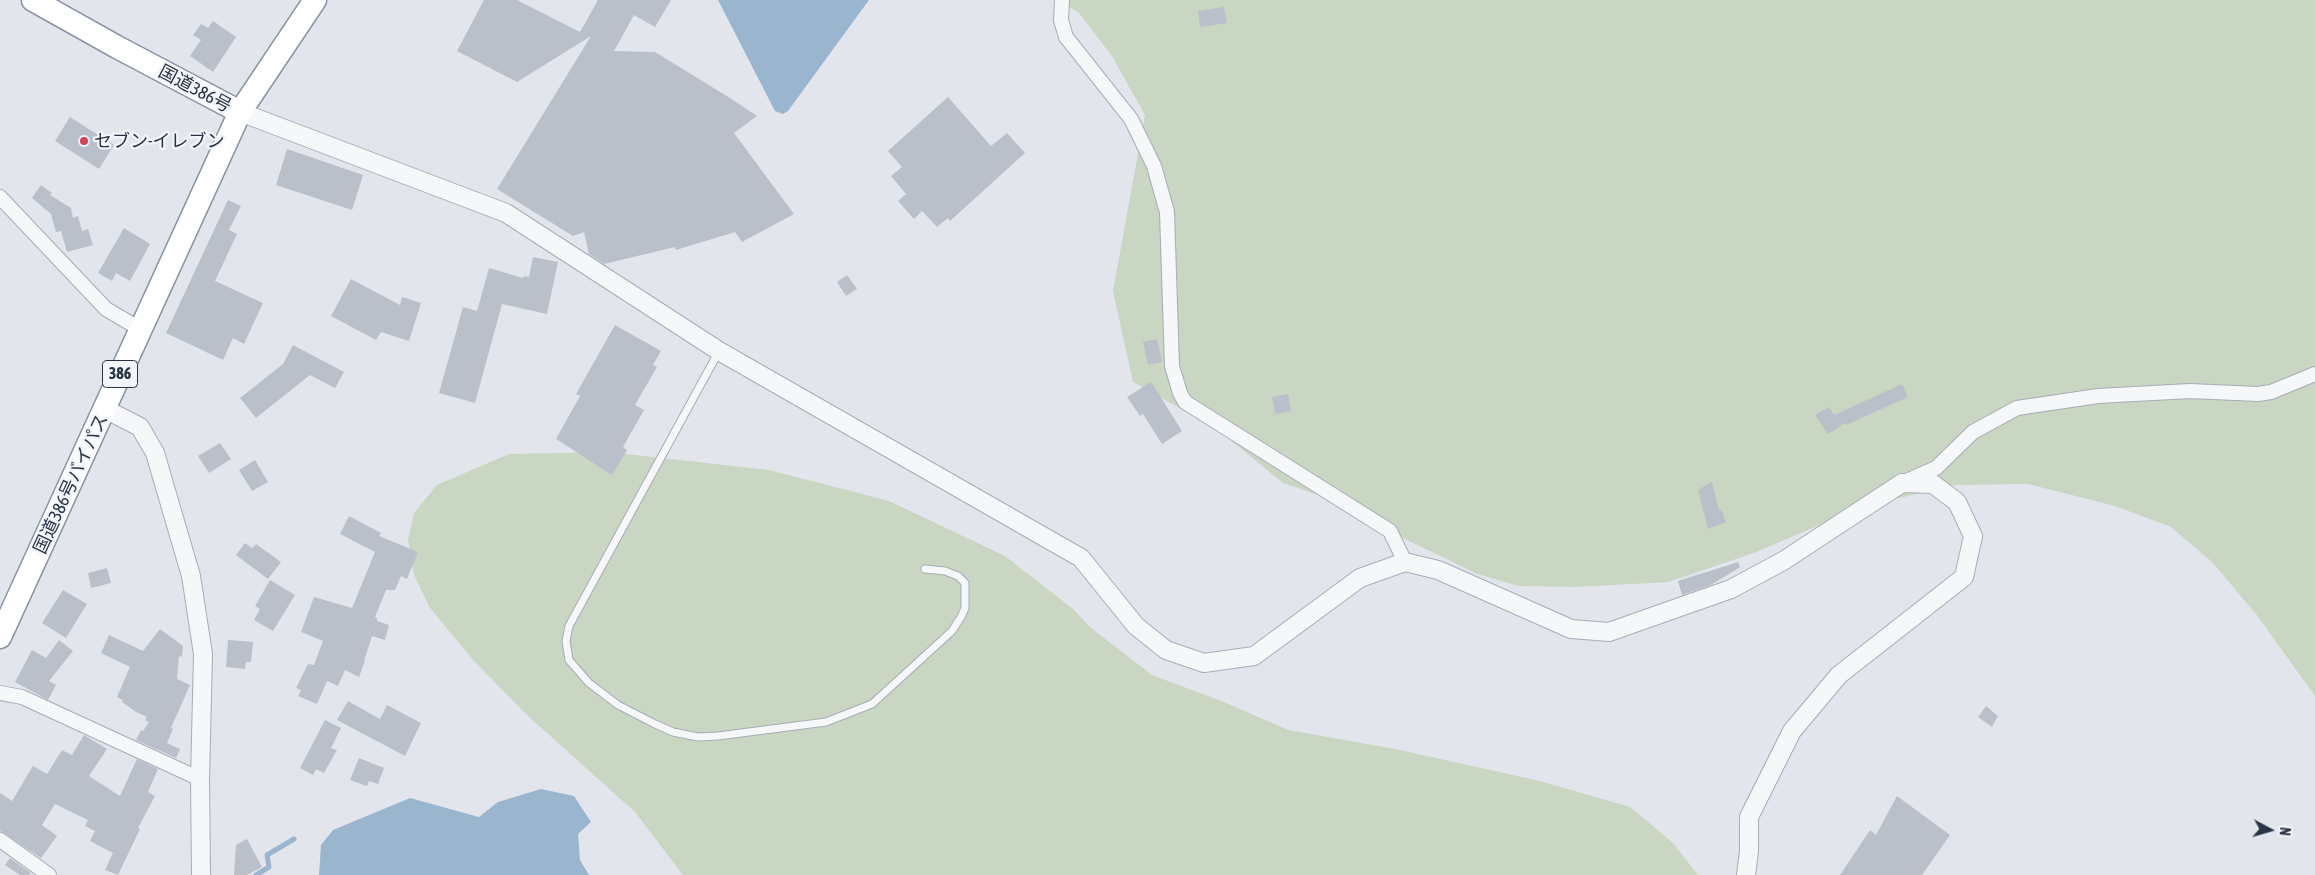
<!DOCTYPE html>
<meta charset="utf-8">
<style>
body{margin:0}
#map{position:relative;width:2315px;height:875px;overflow:hidden;background:#e2e6ec;font-family:"Asap Condensed",sans-serif}
canvas{display:block}
.north{position:absolute;left:2245px;top:805px;width:50px;height:50px;-webkit-text-stroke:4px #f2f5f9;paint-order:stroke;rotate:96deg;font-size:14px;font-weight:700;line-height:20px;text-align:center;color:#283446}
.north::after{content:'';display:block;margin:auto;width:18px;height:22px;background:#283446;clip-path:polygon(50% 0,100% 100%,50% 72%,0 100%)}
</style>
<div id="map">
<canvas width="2315" height="875"></canvas>
<div class="north">N</div>
</div>
<script>
const c = document.querySelector('canvas').getContext('2d');
c.lineJoin = 'round';
function fillPath(path, color) {
  c.fillStyle = color;
  c.fill(path, 'evenodd');
}
function poly(rows) {
  const path = new Path2D();
  for (const r of rows) {
    path.moveTo(r[0], r[1]);
    for (let i = 2; i < r.length; i += 2) path.lineTo(r[i], r[i + 1]);
  }
  return path;
}
function strokePath(path, color, width, dash) {
  c.strokeStyle = color;
  c.lineWidth = width;
  c.lineCap = dash ? 'butt' : 'round';
  c.setLineDash(dash || []);
  c.stroke(path);
}
function label(font, color, halo, rows, align = 'center') {
  c.font = font + ' "Asap Condensed","Noto Sans JP",sans-serif';
  c.lineWidth = 4.5;
  c.setLineDash([]);
  c.textBaseline = 'middle';
  c.strokeStyle = halo;
  c.fillStyle = color;
  for (const [text, x, y, turn = 0] of rows) {
    c.save();
    c.translate(x, y);
    c.rotate((+turn || 0) * Math.PI / 180);
    c.textAlign = isNaN(turn) ? turn : align;
    if (halo) c.strokeText(text, 0, 0);
    c.fillText(text, 0, 0);
    c.restore();
  }
}
fillPath(poly([
 [1059,0,2315,0,2315,696,2256,614,2212,562,2171,527,2115,506,2028,484,1954,485,1862,507,1754,553,1668,582,1577,587,1518,586,1475,573,1399,536,1347,505,1283,483,1217,429,1133,382,1113,291,1145,115,1112,56,1079,13],
 [608,452,769,470,889,501,1005,556,1073,609,1091,628,1152,675,1224,702,1288,730,1395,749,1540,781,1630,807,1673,843,1698,875,683,875,635,812,527,715,474,661,430,608,414,575,408,540,414,513,437,485,509,454]
]), '#c8d6c2');
fillPath(poly([
 [718,0,869,0,788,111,783,114,775,111],
 [541,789,574,796,591,822,578,834,580,860,589,875,319,875,321,845,333,830,410,798,479,817,498,802]
]), '#9ab6cf');
strokePath(poly([
 [256,875,269,867,267,855,294,839]
]), '#9ab6cf', 5);
fillPath(poly([
 [484,0,517,0,580,32,598,0,671,0,655,27,634,15,614,51,655,52,730,98,757,116,734,133,794,214,742,242,735,232,676,250,675,247,604,264,589,254,584,232,573,236,497,189,591,36,517,82,457,51],
 [1224,7,1227,23,1200,27,1198,11],
 [213,21,236,37,213,72,190,56,201,40,193,35,201,24,208,28],
 [948,97,991,146,1007,133,1025,153,950,221,948,218,937,227,922,211,914,219,898,201,906,194,891,176,902,167,888,151],
 [70,117,114,145,99,169,55,141],
 [287,149,363,175,352,210,276,185],
 [41,185,52,193,50,195,71,208,73,218,78,216,82,231,88,229,93,245,67,252,61,231,56,232,51,214,32,198],
 [228,200,241,206,229,230,237,234,215,281,263,303,244,344,233,338,223,360,166,333],
 [124,228,150,244,130,281,116,273,112,281,98,273],
 [533,257,558,262,547,314,502,304,475,403,439,393,463,307,477,311,489,268,523,278,524,276,529,277],
 [847,275,857,289,846,296,837,282],
 [351,279,400,305,402,297,421,303,409,341,381,332,376,340,331,316],
 [615,325,661,351,653,365,657,367,635,405,644,410,623,447,627,450,612,475,556,439,580,396,576,394],
 [1157,339,1162,362,1148,365,1143,342],
 [293,345,344,372,335,388,310,375,256,418,240,398,283,364],
 [1151,382,1182,431,1162,444,1143,414,1140,416,1127,397],
 [1902,384,1908,397,1846,425,1845,423,1828,434,1815,415,1829,407,1834,415],
 [1288,394,1291,411,1275,414,1272,397],
 [220,443,231,459,209,473,198,456],
 [255,460,268,482,252,491,239,470],
 [1712,482,1719,510,1721,509,1726,522,1708,529,1698,490],
 [349,516,381,533,379,536,418,552,407,579,401,576,395,590,386,590,375,617,377,618,377,621,389,625,385,640,372,636,364,661,365,661,359,677,345,670,338,686,327,681,317,704,298,696,301,690,296,688,308,664,314,665,323,641,301,632,314,597,352,608,375,552,340,534],
 [245,543,252,548,256,544,281,562,268,579,236,555],
 [1738,562,1740,567,1711,585,1682,595,1678,581],
 [107,568,111,583,91,588,88,573],
 [270,580,295,595,273,631,254,620,260,609,255,606],
 [63,590,87,604,66,638,42,623],
 [160,629,183,646,182,657,179,656,177,679,190,685,171,728,173,729,167,743,180,749,176,758,136,740,141,730,143,731,149,722,145,720,147,717,136,712,122,702,123,700,117,697,130,667,101,653,109,635,143,651],
 [59,640,73,651,49,681,56,685,48,700,15,682,32,650,46,658],
 [228,640,253,642,251,662,246,662,245,669,226,667],
 [348,701,380,719,387,705,421,723,405,756,337,720],
 [1986,706,1998,716,1992,727,1978,717],
 [325,720,341,728,331,748,337,750,324,773,316,769,313,775,300,768],
 [84,735,107,749,89,776,120,796,137,759,158,769,148,792,155,796,138,828,140,829,118,875,105,870,113,853,90,841,95,831,85,826,88,820,55,804,42,825,57,836,41,858,0,831,0,793,12,801,33,766,47,774,62,750,72,755],
 [359,758,384,768,378,784,369,781,367,786,350,780],
 [1897,796,1950,835,1922,875,1840,875,1870,830,1876,835],
 [247,839,262,867,247,875,234,875,236,845],
 [10,858,31,873,29,875,20,875,5,865]
]), '#b9c0ca');
const service = poly([
 [719,351,569,626,566,641,569,660,589,683,618,705,653,723,673,732,698,737,718,736,826,722,872,704,952,631,961,617,965,608,965,583,958,576,945,571,925,569]
]);
const minor = poly([
 [1062,0,1061,20,1066,37,1131,119,1154,166,1167,212,1172,366,1180,393,1185,402,1390,531,1405,562],
 [0,197,106,309,140,329],
 [1902,483,1936,468,1973,432,2017,408,2098,396,2190,391,2258,394,2271,392,2315,374],
 [0,693,22,697,200,779],
 [0,840,49,875]
]);
const tertiary = poly([
 [240,112,506,213,719,351,1081,558,1136,626,1166,650,1204,663,1254,656,1360,578,1405,562,1438,570,1571,629,1609,632,1731,589,1783,561,1902,483,1933,484,1957,502,1973,536,1964,577,1839,675,1792,731,1749,817,1749,851,1746,875],
 [105,409,140,427,155,453,191,576,203,654,200,779,201,875]
]);
const trunk = poly([
 [33,0,117,47,240,112],
 [0,637,240,112,315,0]
]);
strokePath(service, '#a6adb7', 9);
strokePath(minor, '#a6adb7', 16);
strokePath(tertiary, '#a6adb7', 20);
strokePath(trunk, '#8894a4', 25);
strokePath(service, '#f5f7f9', 7);
strokePath(minor, '#f5f7f9', 14);
strokePath(tertiary, '#f5f7f9', 18);
strokePath(trunk, '#fff', 22);
for (const [x, y, r, color] of [
 [84,141,5,"#db3d5c"]
]) {
  const dot = new Path2D();
  dot.arc(x, y, r, 0, 2 * Math.PI);
  c.fillStyle = color;
  c.fill(dot);
  strokePath(dot, '#f2f5f9', 2);
}
for (const [x, y, w] of [
 [120,374,35]
]) {
  const box = new Path2D();
  box.roundRect(x - w / 2, y - 13.5, w, 27, 4);
  c.fillStyle = '#f2f5f9';
  c.fill(box);
  strokePath(box, '#283446', 1);
}
label('bold 16px', '#283446', null, [
 ["386",120,374]
]);
label('18px', '#283446', '#f2f5f9', [
 ["国道386号",195,89,28],
 ["国道386号バイパス",71,484,-65]
]);
label('18px', '#283446', '#f2f5f9', [
 ["セブン-イレブン",94,141]
], 'left');
</script>
